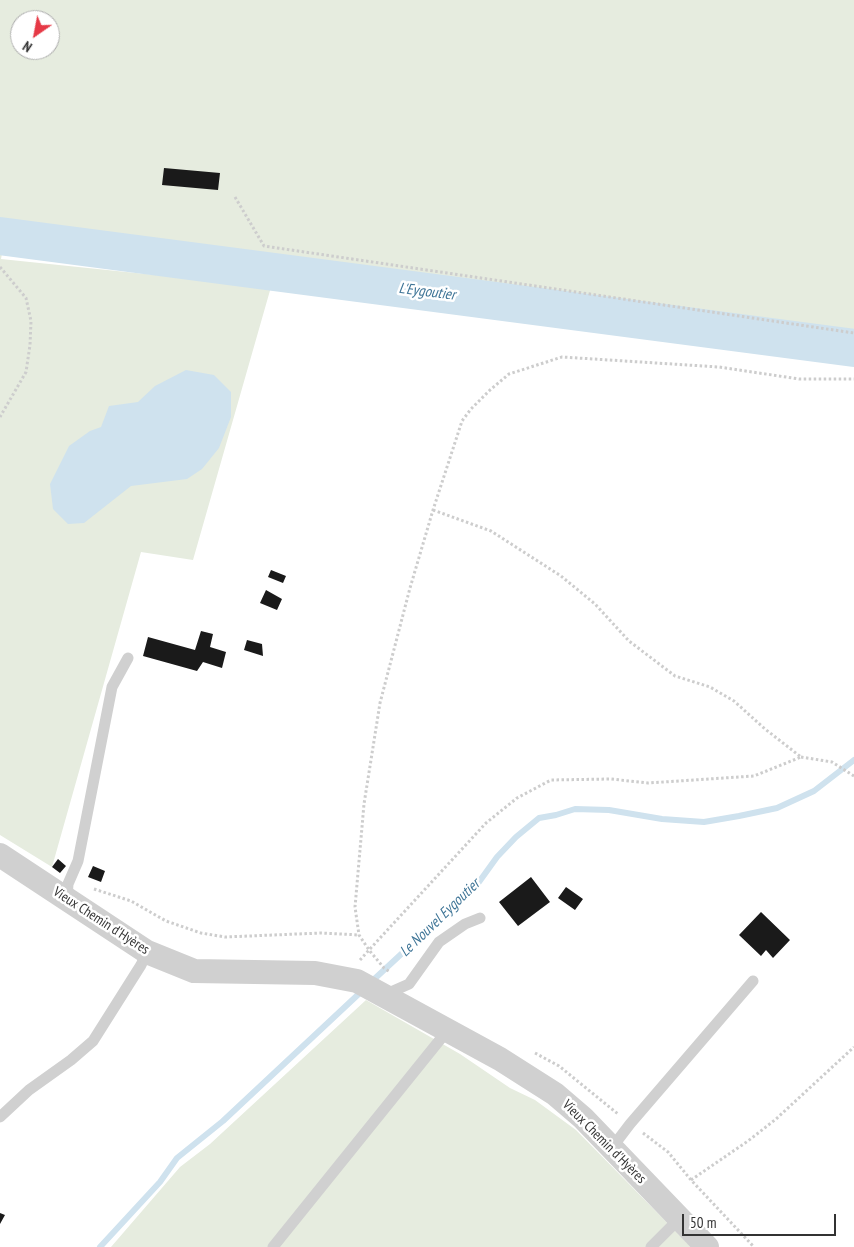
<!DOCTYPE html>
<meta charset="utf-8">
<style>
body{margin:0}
#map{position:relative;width:854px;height:1247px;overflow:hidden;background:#fff;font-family:"PT Sans Narrow",sans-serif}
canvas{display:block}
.north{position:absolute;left:10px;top:10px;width:50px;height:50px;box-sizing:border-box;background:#fff;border:1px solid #adadad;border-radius:50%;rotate:213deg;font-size:14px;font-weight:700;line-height:20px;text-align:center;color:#333}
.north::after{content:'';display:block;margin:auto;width:18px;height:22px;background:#e63946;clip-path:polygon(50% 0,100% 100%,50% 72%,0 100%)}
.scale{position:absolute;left:682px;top:1214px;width:154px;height:22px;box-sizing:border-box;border:2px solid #333;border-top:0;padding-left:6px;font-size:15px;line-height:18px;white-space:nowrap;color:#333;-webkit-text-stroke:4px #fff;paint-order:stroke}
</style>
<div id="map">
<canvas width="854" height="1247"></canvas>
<div class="north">N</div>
<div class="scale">50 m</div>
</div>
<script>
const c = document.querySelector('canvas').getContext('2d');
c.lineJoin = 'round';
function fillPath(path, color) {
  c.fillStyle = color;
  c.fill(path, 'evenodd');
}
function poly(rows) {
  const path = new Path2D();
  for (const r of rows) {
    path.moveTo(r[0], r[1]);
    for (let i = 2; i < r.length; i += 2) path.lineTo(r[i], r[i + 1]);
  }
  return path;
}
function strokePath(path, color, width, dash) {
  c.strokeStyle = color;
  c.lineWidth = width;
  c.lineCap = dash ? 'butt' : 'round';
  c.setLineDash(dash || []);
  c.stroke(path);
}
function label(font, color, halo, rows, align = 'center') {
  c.font = font + ' "PT Sans Narrow",sans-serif';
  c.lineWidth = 5;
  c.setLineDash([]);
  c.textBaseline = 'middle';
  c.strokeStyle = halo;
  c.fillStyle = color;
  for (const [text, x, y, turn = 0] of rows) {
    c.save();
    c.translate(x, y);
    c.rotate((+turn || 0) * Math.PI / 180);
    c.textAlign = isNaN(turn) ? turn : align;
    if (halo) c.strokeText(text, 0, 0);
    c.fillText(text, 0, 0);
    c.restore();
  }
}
fillPath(poly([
 [0,0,854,0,854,354,511,308,257,280,3,248,1,259,271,287,193,560,141,552,52,867,0,835],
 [20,20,50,20,50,50,20,50],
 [366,1000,460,1054,510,1088,535,1100,576,1130,691,1247,111,1247,180,1167,210,1144]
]), '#e6ecdf');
fillPath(poly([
 [186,370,214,375,231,392,231,417,219,448,202,469,187,479,131,486,84,523,68,524,53,509,50,484,69,446,90,431,101,427,109,406,138,402,155,386]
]), '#cfe2ee');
strokePath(poly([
 [370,983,479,882,497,857,516,837,539,818,556,815,575,809,609,810,662,819,704,822,739,816,777,808,814,791,854,760],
 [100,1247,160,1182,177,1158,223,1121,363,990]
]), '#cfe2ee', 6);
strokePath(poly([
 [0,236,854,348]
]), '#cfe2ee', 38);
fillPath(poly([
 [164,168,220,173,218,190,162,185],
 [271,570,286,576,283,583,268,577],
 [266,590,282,599,277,610,260,603],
 [201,631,213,634,210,647,226,652,222,668,203,662,197,671,143,656,148,637,195,650],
 [247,640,262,644,263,656,244,650],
 [58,859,66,866,60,873,52,867],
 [93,866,105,871,101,882,88,877],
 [531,877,550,902,518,926,499,902],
 [566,887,583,899,575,910,558,898],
 [761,912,790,940,773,958,766,950,761,956,739,935],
 [0,1213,5,1215,0,1224]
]), '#1a1a1a');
strokePath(poly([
 [235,197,264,246,854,333],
 [0,267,26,298,31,321,30,345,26,372,0,417],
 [433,510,491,531,561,576,595,604,629,641,675,676,710,687,734,701,765,729,801,757,754,776,648,783,611,779,551,780,517,798,486,823,369,950,359,935,355,907,364,804,380,703,410,588,433,510,462,421,471,409,490,390,509,374,562,357,719,367,799,379,854,379],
 [801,757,832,762,854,776],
 [94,889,131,901,166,921,201,933,225,937,321,933,359,935],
 [360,960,369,950,384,968,390,972],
 [535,1053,559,1066,618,1114],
 [643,1133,668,1152,691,1180,754,1247],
 [691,1180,748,1141,776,1119,854,1047]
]), '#cdcdcd', 3, [2.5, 2.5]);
strokePath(poly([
 [67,899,68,884,78,861,112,687,128,658],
 [384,995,409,984,439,942,465,924,480,918],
 [0,1117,29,1090,71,1060,93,1041,141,965,147,952],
 [611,1149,630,1124,753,981],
 [273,1247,447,1031],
 [651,1247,679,1219]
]), '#d0d0d0', 11);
strokePath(poly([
 [0,855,147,952,194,971,315,973,357,981,500,1059,555,1094,583,1118,707,1247]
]), '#d0d0d0', 24);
label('14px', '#333', '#fff', [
 ["Vieux Chemin d'Hyères",101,921,33],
 ["Vieux Chemin d'Hyères",604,1142,45]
]);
label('italic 15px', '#3f7597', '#fff', [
 ["L'Eygoutier",427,292,7],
 ["Le Nouvel Eygoutier",440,918,-44]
]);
</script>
